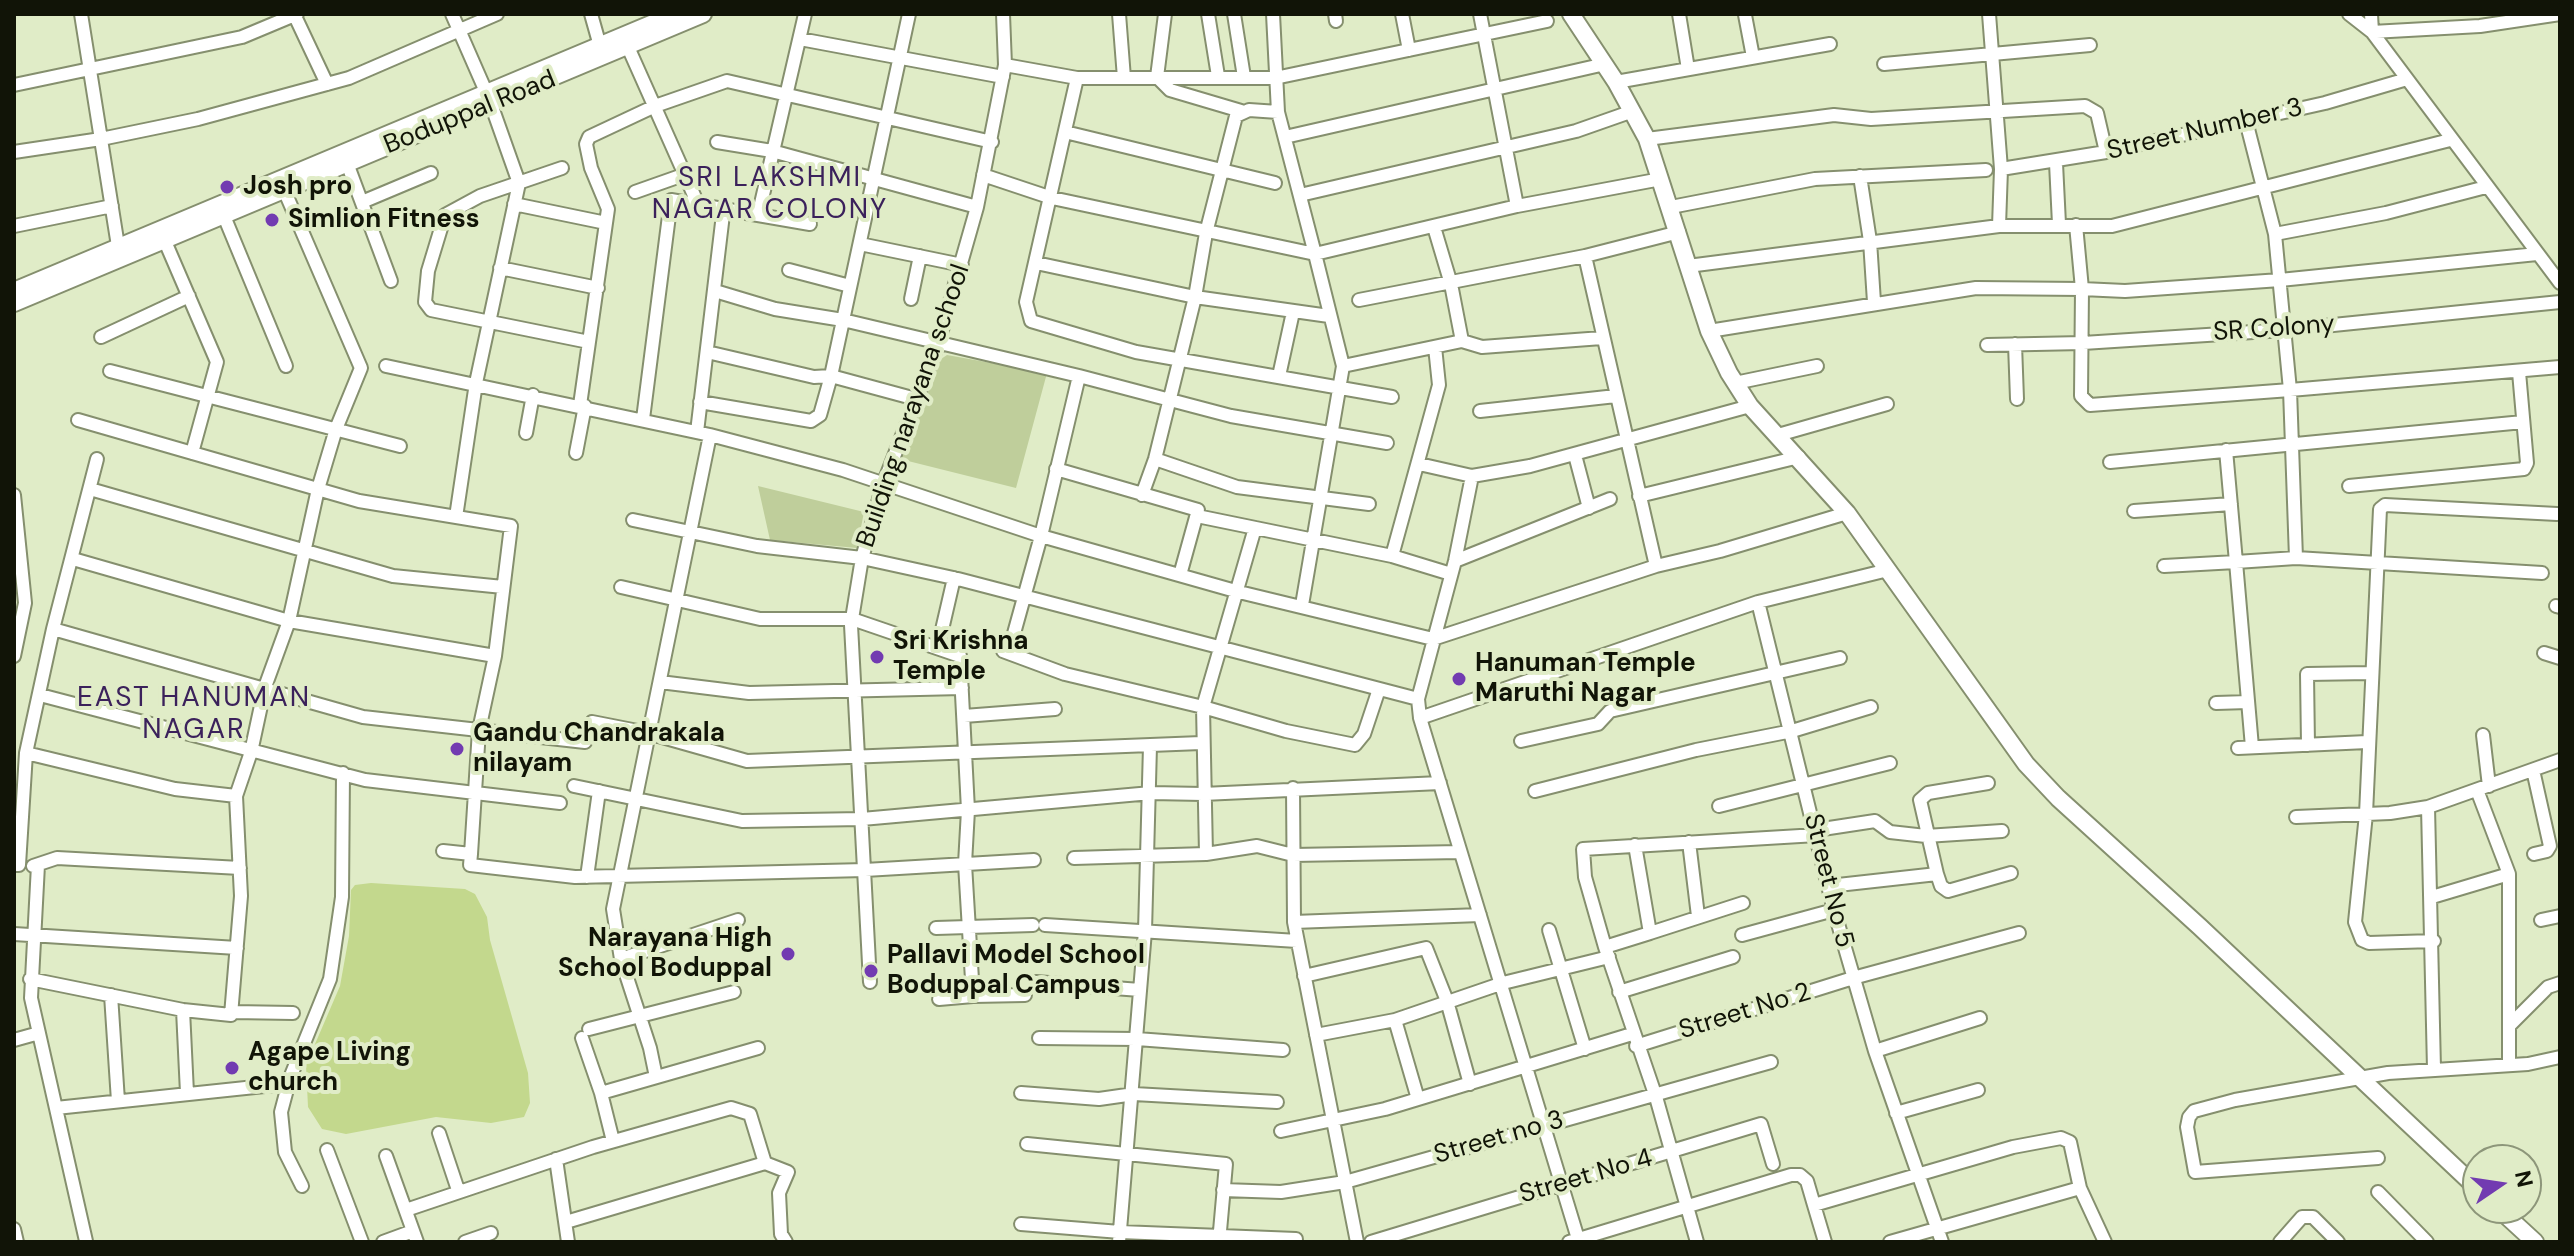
<!DOCTYPE html>
<style>
body{margin:0}
#map{position:relative;width:2574px;height:1256px;overflow:hidden;background:#e0ecc7;font-family:"DM Sans",sans-serif}
canvas{display:block}
.frame{position:absolute;inset:0;border:16px solid #111407;pointer-events:none}
.north{position:absolute;left:2462px;top:1144px;width:80px;height:80px;box-sizing:border-box;background:#e0ecc7;border:2px solid #8d967a;border-radius:50%;rotate:77deg;font-size:22px;font-weight:700;line-height:32px;text-align:center;color:#111407}
.north::after{content:'';display:block;margin:auto;width:28px;height:36px;background:#723bb1;clip-path:polygon(50% 0,100% 100%,50% 72%,0 100%)}
</style>
<div id="map">
<canvas width="2574" height="1256"></canvas>
<div class="frame"></div>
<div class="north">N</div>
</div>
<script>
const c = document.querySelector('canvas').getContext('2d');
c.lineJoin = 'round';
function fillPath(path, color) {
  c.fillStyle = color;
  c.fill(path, 'evenodd');
}
function poly(rows) {
  const path = new Path2D();
  for (const r of rows) {
    path.moveTo(r[0], r[1]);
    for (let i = 2; i < r.length; i += 2) path.lineTo(r[i], r[i + 1]);
  }
  return path;
}
function strokePath(path, color, width, dash) {
  c.strokeStyle = color;
  c.lineWidth = width;
  c.lineCap = dash ? 'butt' : 'round';
  c.setLineDash(dash || []);
  c.stroke(path);
}
function label(font, color, halo, rows, align = 'center') {
  c.font = font + ' "DM Sans",sans-serif';
  c.lineWidth = 8;
  c.setLineDash([]);
  c.textBaseline = 'middle';
  c.strokeStyle = halo;
  c.fillStyle = color;
  for (const [text, x, y, turn = 0] of rows) {
    c.save();
    c.translate(x, y);
    c.rotate((+turn || 0) * Math.PI / 180);
    c.textAlign = isNaN(turn) ? turn : align;
    if (halo) c.strokeText(text, 0, 0);
    c.fillText(text, 0, 0);
    c.restore();
  }
}
fillPath(poly([
 [947,355,1047,373,1016,488,900,459,941,359],
 [758,486,864,512,857,548,770,540]
]), '#bfce9b');
fillPath(poly([
 [371,883,465,889,475,894,487,917,490,940,528,1073,530,1103,524,1117,491,1123,436,1117,346,1134,322,1129,308,1107,306,1065,340,986,349,936,351,890,355,885]
]), '#c3d88d');
const minor = poly([
 [81,14,118,246],
 [294,14,327,84],
 [452,14,487,94],
 [591,14,600,46],
 [1119,14,1124,78],
 [1165,14,1157,77,1170,90,1241,111],
 [1208,14,1218,76],
 [1234,14,1244,77],
 [1273,14,1278,112,1315,254,1517,206,1661,179],
 [1335,14,1336,21],
 [1402,14,1409,50],
 [1480,14,1517,206],
 [1679,14,1688,69],
 [1989,14,2001,169,1999,226],
 [2349,14,2372,32,2480,26,2560,14],
 [2371,14,2372,32,2560,283],
 [1745,15,1753,57],
 [800,39,1003,77],
 [628,47,697,202],
 [1884,64,2090,45],
 [1005,65,1077,78,1275,78,1547,21],
 [1077,78,1026,302,1031,321,1136,352,1392,397],
 [1616,82,1830,44],
 [14,85,242,37,297,14],
 [2246,121,2275,234,2290,390,2560,367],
 [1065,132,1275,183],
 [1285,137,1605,64],
 [1647,139,1834,115,1871,119,2085,106,2097,113,2106,152],
 [717,142,772,151,977,207],
 [14,152,101,139,198,119,349,78,497,14],
 [347,163,391,281],
 [2056,163,2059,224],
 [562,168,480,196,445,215,428,271,425,302,431,310,589,342],
 [2001,169,2106,152,2325,103,2407,79],
 [983,175,1052,198,1315,254,1343,366,1302,605],
 [1860,176,1870,241,1874,302],
 [635,192,686,174],
 [1300,195,1576,131,1633,111],
 [362,202,431,173],
 [514,204,606,223],
 [1671,207,1815,179,1986,170],
 [759,212,805,14],
 [224,216,286,366],
 [2076,225,2082,289,2125,291,2280,280,2537,254],
 [14,226,112,206],
 [1434,227,1451,284,1462,341,1482,347,1602,338],
 [2275,234,2386,213,2486,187],
 [164,239,217,362,192,453],
 [860,244,962,265],
 [1036,263,1195,297,1329,316],
 [1688,266,1999,226,2112,226,2450,140],
 [500,268,598,288],
 [789,270,850,286],
 [715,291,775,309,843,320,1079,376,1041,536,1013,637,1003,651,1065,674,1203,707,1255,528],
 [911,299,920,256],
 [1359,300,1585,256],
 [1709,331,1976,288,2082,289,2081,396,2090,405,2290,390,2296,558,2542,573],
 [101,337,189,296],
 [2015,344,2017,399],
 [1987,345,2083,343,2284,330,2560,302],
 [707,352,814,377,831,376,909,14],
 [386,366,710,435,613,909,621,959,650,1048,656,1077],
 [1343,366,1462,341],
 [110,371,400,446],
 [1079,376,1231,416,1387,443],
 [1279,376,1293,312],
 [1735,383,1817,366],
 [700,402,811,421,820,415,831,376,916,399],
 [580,405,608,209,591,168,586,144,589,137,655,106,727,81,992,142],
 [1480,411,1616,396],
 [643,419,671,200,810,224],
 [78,420,359,501,511,526,495,656,479,730,471,854,443,851],
 [697,432,724,206],
 [526,433,533,395],
 [710,435,843,470,1041,536,1239,592,1433,639,1656,566,1720,551,1847,513],
 [1778,435,1887,404],
 [576,453,585,406],
 [1575,455,1589,508],
 [1155,459,1237,487,1369,504],
 [2110,462,2523,422],
 [1419,464,1472,476,1530,466,1750,406],
 [1056,469,1198,510,1180,575],
 [1472,476,1455,561,1418,699,1420,718,1579,1242],
 [2349,486,2524,469,2527,463,2519,372],
 [90,489,393,576,503,587],
 [14,495,25,603,14,656],
 [1142,495,1155,459,1195,297,1206,233,1236,116,1249,110,1278,112],
 [1639,496,1799,457],
 [2134,511,2231,504],
 [1197,516,1392,556,1451,574],
 [456,517,476,383,519,183,491,104],
 [633,520,757,546,862,558,958,579,1418,699],
 [1392,556,1439,385,1435,347],
 [73,559,289,621,495,656],
 [1455,561,1610,499],
 [1656,566,1585,256,1679,232],
 [2164,566,2236,562,2226,450],
 [621,587,760,619,852,619,960,656,968,810,965,864,973,996,1025,995],
 [1758,602,1834,910,1875,1051,1980,1018],
 [2556,606,2560,607],
 [53,629,363,717,585,742],
 [938,647,954,578],
 [2544,653,2560,658],
 [660,682,749,693,962,688],
 [40,695,365,780,560,803],
 [2216,703,2248,702],
 [964,716,1055,709],
 [1420,718,1758,602,1888,570],
 [592,722,648,733,747,761,1201,743],
 [2483,735,2489,786],
 [1521,741,1598,724,1610,711,1840,658],
 [2308,745,2307,674,2370,673],
 [2252,747,2236,562,2296,558],
 [2238,748,2367,742],
 [26,753,175,789,236,796,251,752,265,687,289,621,318,489,336,429,361,368,282,185],
 [2533,770,2550,846,2547,851,2534,854],
 [574,786,742,821,862,819,1151,793,1203,794,1440,783],
 [1293,788,1294,922,1357,1242],
 [2477,790,2509,874,2509,1064],
 [1535,791,1696,750,1792,731,1871,707],
 [1719,806,1890,763],
 [2296,817,2390,813,2428,807],
 [1816,830,1875,821,1890,832,1926,836,2002,831],
 [1689,842,1698,916],
 [471,854,470,865,575,877,865,870,1034,860],
 [1206,854,1257,846,1293,855,1460,852],
 [1074,858,1206,854,1203,707,1286,731,1355,745,1364,734,1379,689],
 [14,865,19,865,26,753,53,629,97,459],
 [38,865,31,998,86,1241],
 [33,866,57,858,240,868],
 [1937,874,1941,886,1948,891,2011,873],
 [587,877,599,791],
 [1829,886,1937,874,1920,800,1928,793,1988,783],
 [2432,897,2509,874],
 [2541,920,2560,916],
 [1294,922,1480,915],
 [1045,925,1297,941],
 [936,928,1033,925],
 [1549,930,1585,1049],
 [1650,933,1743,903],
 [14,934,237,948],
 [1742,935,1834,910],
 [2434,941,2369,943,2362,940,2355,922,2366,814,2380,509,2385,505,2557,514],
 [1605,947,1650,933,1635,845],
 [621,959,738,920],
 [1304,976,1426,948,1447,1001,1470,1084],
 [30,979,183,1010,231,1015,241,896,236,796],
 [870,982,851,625,862,558,884,482,938,344,977,207,1005,65,1003,14],
 [1036,982,1140,990],
 [1619,992,1733,957],
 [111,995,118,1101],
 [939,999,973,996],
 [183,1010,187,1093],
 [233,1012,293,1013],
 [1395,1020,1418,1099],
 [2510,1025,2548,987,2560,983],
 [589,1029,734,992],
 [1316,1035,1395,1020,1503,983,1609,957],
 [582,1038,601,1093],
 [1039,1038,1137,1039,1283,1050],
 [14,1040,39,1033],
 [1636,1046,1853,978,2019,933],
 [1875,1051,1942,1242],
 [2434,1069,2428,807,2560,760],
 [1021,1093,1099,1099,1134,1094,1277,1102],
 [56,1108,274,1085],
 [1896,1113,1978,1090],
 [1281,1131,1385,1109,1632,1034],
 [439,1133,458,1190],
 [613,1141,601,1093,758,1048],
 [1027,1144,1226,1164,1219,1242],
 [327,1150,362,1242],
 [386,1156,417,1242],
 [2378,1158,2195,1172,2187,1127,2189,1117,2194,1111,2235,1100,2388,1073,2528,1064,2560,1057],
 [556,1159,568,1242],
 [302,1186,285,1152,281,1112,290,1078,330,979,342,897,343,773],
 [1223,1190,1281,1192,1345,1182,1771,1062],
 [2378,1192,2427,1242],
 [1814,1205,1825,1242],
 [406,1210,593,1147,731,1108,750,1114,765,1163],
 [566,1222,765,1163,788,1172,779,1193,781,1234,786,1242],
 [1021,1224,1120,1232,1296,1239],
 [14,1229,17,1242],
 [383,1242,413,1231],
 [465,1242,491,1233],
 [1119,1242,1145,931,1150,746],
 [1371,1242,1761,1124,1773,1164],
 [1569,1242,1791,1175,1800,1175,1807,1181,1814,1205,2013,1147,2061,1138,2070,1142,2080,1188,2105,1242],
 [1697,1242,1656,1097,1605,947,1585,877,1583,849,1817,835],
 [1890,1242,2080,1188],
 [2280,1242,2302,1217,2313,1217,2338,1242]
]);
const tertiary = poly([
 [1571,14,1616,82,1647,139,1709,331,1729,373,1750,406,1847,513,2026,764,2058,798,2200,927,2478,1189],
 [14,291,675,14],
 [14,303,703,14],
 [2498,1208,2535,1242]
]);
strokePath(minor, '#858f6e', 16);
strokePath(tertiary, '#858f6e', 20);
strokePath(minor, '#fff', 12);
strokePath(tertiary, '#fff', 16);
for (const [x, y, r, color] of [
 [227,187,8,"#723bb1"],
 [272,220,8,"#723bb1"],
 [877,657,8,"#723bb1"],
 [1459,679,8,"#723bb1"],
 [457,749,8,"#723bb1"],
 [788,954,8,"#723bb1"],
 [871,971,8,"#723bb1"],
 [232,1068,8,"#723bb1"]
]) {
  const dot = new Path2D();
  dot.arc(x, y, r, 0, 2 * Math.PI);
  c.fillStyle = color;
  c.fill(dot);
  strokePath(dot, '#e0ecc7', 3);
}
label('26px', '#111407', '#e0ecc7', [
 ["Boduppal Road",470,113,-22],
 ["Street Number 3",2205,130,-13],
 ["SR Colony",2274,329,-4],
 ["Building narayana school",914,406,-71],
 ["Street No 5",1828,881,76],
 ["Street No 2",1745,1012,-17],
 ["Street no 3",1499,1138,-16],
 ["Street No 4",1586,1177,-16]
]);
label('bold 26px', '#111407', '#e0ecc7', [
 ["Josh pro",243,187],
 ["Simlion Fitness",288,220],
 ["Sri Krishna",893,642],
 ["Temple",893,672],
 ["Hanuman Temple",1475,664],
 ["Maruthi Nagar",1475,694],
 ["Gandu Chandrakala",473,734],
 ["nilayam",473,764],
 ["Narayana High",772,939,"right"],
 ["School Boduppal",772,969,"right"],
 ["Pallavi Model School",887,956],
 ["Boduppal Campus",887,986],
 ["Agape Living",248,1053],
 ["church",248,1083]
], 'left');
c.letterSpacing = '2px';
label('28px', '#3b215b', '#e0ecc7', [
 ["SRI LAKSHMI",770,179],
 ["NAGAR COLONY",770,211],
 ["EAST HANUMAN",194,699],
 ["NAGAR",194,731]
]);
c.letterSpacing = '0px';
</script>
